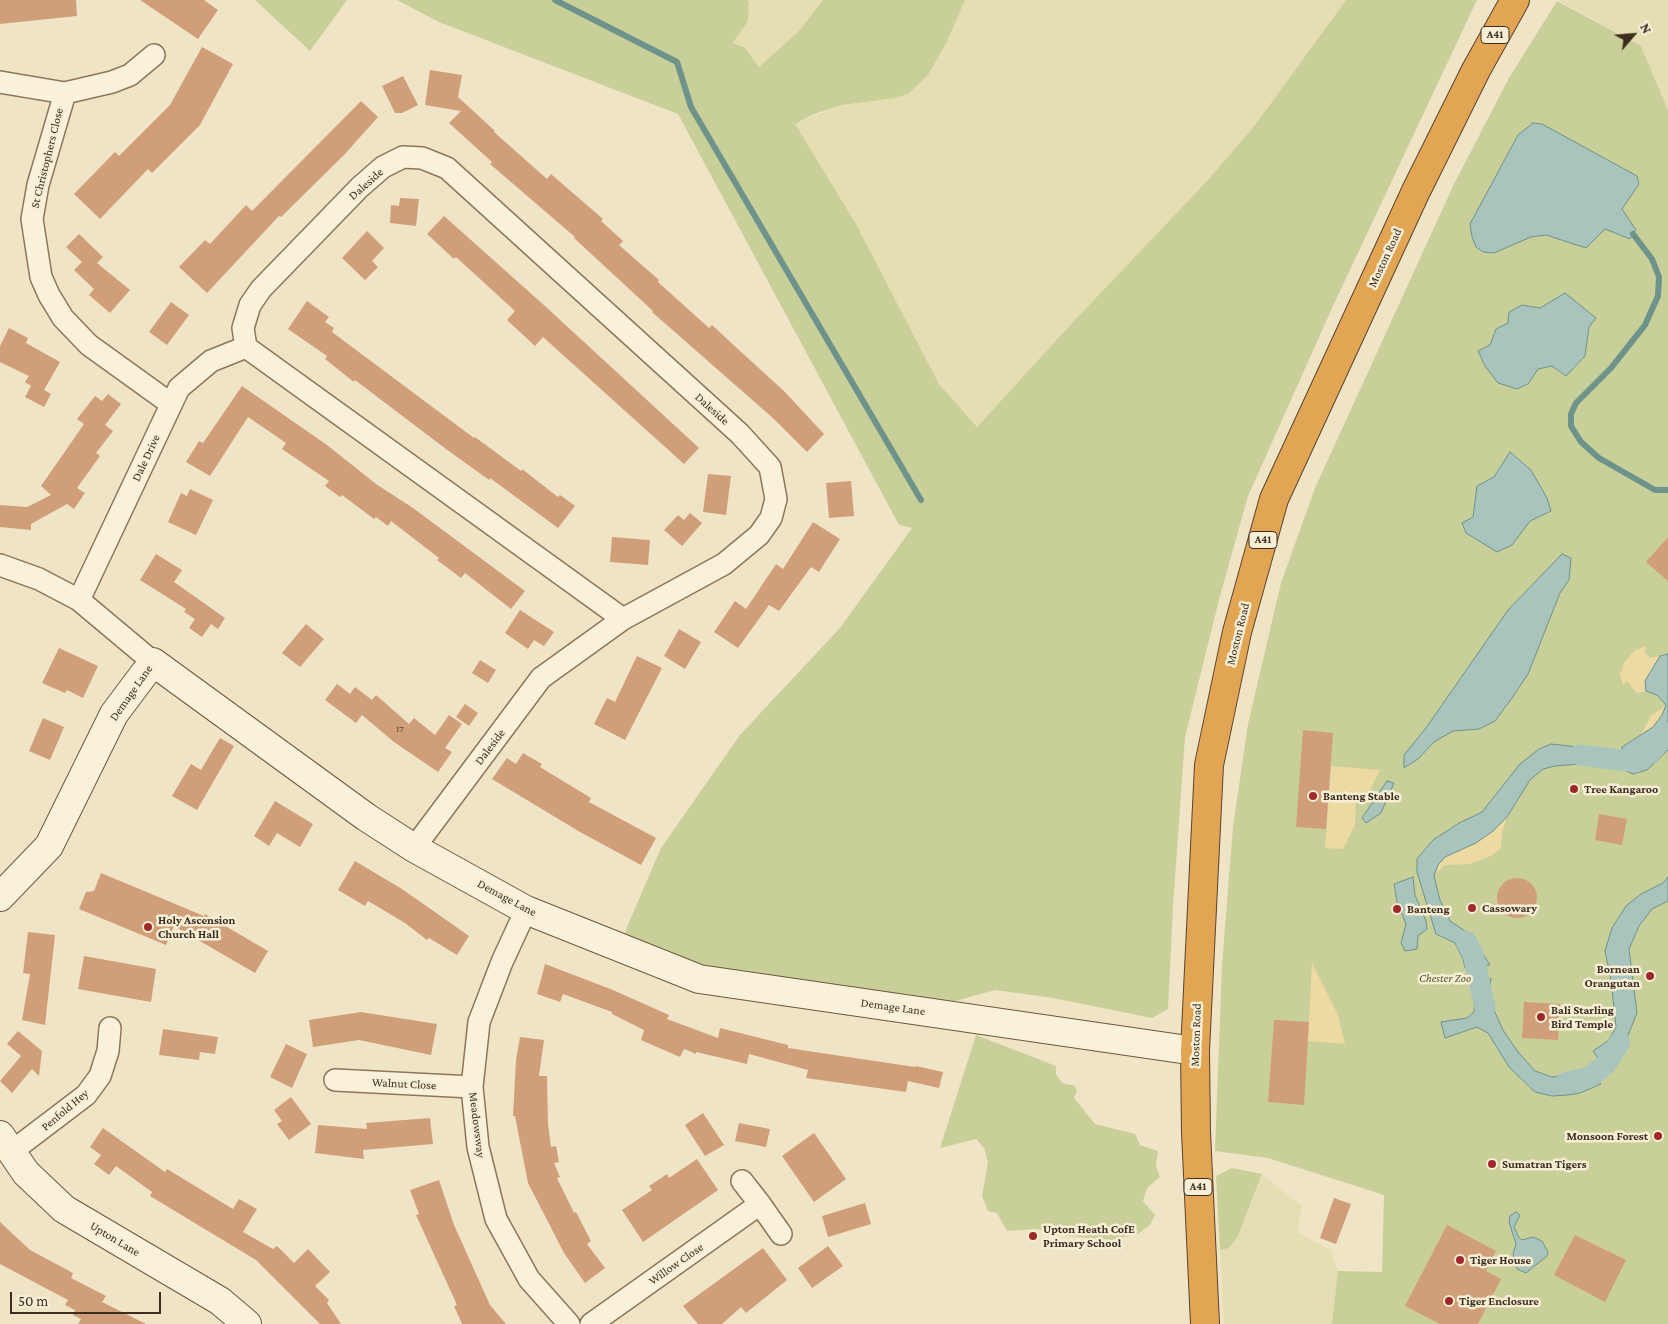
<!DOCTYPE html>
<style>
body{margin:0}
#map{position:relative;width:1668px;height:1324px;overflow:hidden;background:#f0e4c6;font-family:"Crimson Pro",serif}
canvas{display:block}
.north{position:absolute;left:1608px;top:10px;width:50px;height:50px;-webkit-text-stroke:4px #f7eed6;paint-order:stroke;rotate:63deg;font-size:14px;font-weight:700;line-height:20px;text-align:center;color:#3c2d1f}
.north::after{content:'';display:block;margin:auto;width:18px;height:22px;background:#3c2d1f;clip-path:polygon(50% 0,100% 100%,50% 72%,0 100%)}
.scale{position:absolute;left:10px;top:1292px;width:151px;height:22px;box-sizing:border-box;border:2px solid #3c2d1f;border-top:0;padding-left:6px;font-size:15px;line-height:18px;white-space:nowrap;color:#3c2d1f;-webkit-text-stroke:4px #f7eed6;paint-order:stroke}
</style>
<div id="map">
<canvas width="1668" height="1324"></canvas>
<div class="north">N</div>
<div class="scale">50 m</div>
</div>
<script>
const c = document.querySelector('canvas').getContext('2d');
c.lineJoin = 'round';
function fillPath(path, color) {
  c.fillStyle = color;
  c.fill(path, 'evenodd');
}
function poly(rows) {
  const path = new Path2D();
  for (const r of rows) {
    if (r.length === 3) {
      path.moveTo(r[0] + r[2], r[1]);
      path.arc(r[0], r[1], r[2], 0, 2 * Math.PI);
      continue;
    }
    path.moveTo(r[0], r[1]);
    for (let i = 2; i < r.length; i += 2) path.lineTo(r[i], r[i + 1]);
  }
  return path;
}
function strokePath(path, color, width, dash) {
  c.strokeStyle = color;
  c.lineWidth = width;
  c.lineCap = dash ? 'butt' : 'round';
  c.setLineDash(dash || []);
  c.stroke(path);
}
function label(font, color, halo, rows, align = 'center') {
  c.font = font + ' "Crimson Pro",serif';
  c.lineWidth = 5;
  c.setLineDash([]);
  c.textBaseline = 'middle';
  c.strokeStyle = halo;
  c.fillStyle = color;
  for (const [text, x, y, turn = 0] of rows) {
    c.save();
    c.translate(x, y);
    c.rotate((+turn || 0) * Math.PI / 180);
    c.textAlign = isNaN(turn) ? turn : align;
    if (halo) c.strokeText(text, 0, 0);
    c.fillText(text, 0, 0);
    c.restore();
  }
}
fillPath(poly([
 [746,0,823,0,798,32,759,67,745,48,733,43,748,21,749,0],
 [965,0,1346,0,1255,125,1208,180,1072,323,977,427,939,384,856,224,794,124,842,105,896,98,908,94,928,75,946,44],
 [1558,0,1668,0,1668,110,1641,46],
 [1262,1174,1302,1206,1297,1232,1331,1250,1338,1271,1332,1324,1224,1324,1220,1250,1229,1248,1248,1213]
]), '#e6deb3');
fillPath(poly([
 [255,0,347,0,310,51],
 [397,0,746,0,749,1,748,21,733,43,745,48,759,67,798,32,823,0,965,0,946,44,928,75,908,94,896,98,842,105,814,114,795,124,856,224,939,384,977,427,1072,323,1208,180,1255,125,1346,0,1477,0,1333,306,1248,496,1220,596,1185,737,1173,907,1168,1009,1152,1018,1053,998,995,990,955,1001,909,1001,713,968,624,938,627,927,661,848,740,735,840,628,912,528,899,525,678,114,439,22],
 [1557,1,1641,46,1668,110,1668,1324,1332,1324,1338,1271,1382,1272,1384,1195,1268,1158,1215,1151,1222,964,1233,827,1248,724,1281,583,1315,488,1454,184,1509,78],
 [976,1035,1056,1066,1056,1074,1062,1083,1075,1086,1077,1091,1074,1098,1095,1124,1135,1134,1140,1145,1158,1151,1156,1166,1160,1177,1147,1188,1143,1201,1155,1215,1150,1225,1138,1234,1112,1240,1068,1236,1037,1229,1007,1231,997,1213,988,1211,982,1196,988,1162,984,1148,976,1139,940,1148],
 [1232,1168,1262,1174,1238,1236,1229,1248,1220,1250,1216,1176]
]), '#c9cf99');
fillPath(poly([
 [1646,646,1645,653,1650,658,1660,656,1645,681,1646,691,1637,693,1627,681,1623,685,1620,674,1624,663,1635,650],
 [1666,705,1662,715,1653,727,1639,738,1651,716],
 [1331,766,1380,770,1369,792,1356,797,1355,825,1343,849,1325,848],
 [1507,817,1502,833,1501,848,1493,855,1470,864,1444,865,1434,876,1438,865,1445,857,1476,843,1493,831],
 [1312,963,1338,1015,1345,1044,1308,1041]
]), '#eddaa2');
const water = poly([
 [1533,123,1542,124,1637,176,1639,184,1622,209,1636,230,1630,239,1605,229,1586,248,1546,235,1531,237,1494,253,1483,252,1476,247,1472,237,1470,224,1518,135,1533,123],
 [1565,293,1596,318,1589,327,1585,356,1566,376,1552,366,1538,369,1528,384,1517,389,1498,383,1485,366,1478,351,1490,345,1496,329,1508,323,1509,312,1522,305,1540,308,1565,293],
 [1510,452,1531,470,1547,498,1551,511,1530,521,1512,545,1497,552,1466,533,1462,523,1473,517,1477,486,1494,477,1510,452],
 [1562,554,1571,558,1569,580,1560,593,1528,674,1512,698,1495,721,1479,729,1453,731,1434,742,1418,759,1404,768,1404,755,1426,728,1508,610,1562,554],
 [1668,654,1668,750,1647,770,1633,774,1624,770,1622,747,1653,727,1662,715,1666,705,1657,695,1646,691,1645,681,1660,656,1668,654],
 [1551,744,1607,750,1611,768,1580,764,1555,766,1543,769,1530,780,1507,817,1493,831,1476,843,1445,857,1438,865,1434,876,1440,900,1450,921,1471,935,1490,965,1465,968,1463,959,1455,943,1436,934,1417,872,1417,859,1433,840,1459,823,1482,812,1520,764,1539,749,1551,744],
 [1387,781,1394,783,1381,813,1366,823,1362,818,1387,781],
 [1413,877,1415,895,1426,921,1427,929,1418,936,1417,949,1405,951,1401,943,1406,924,1397,902,1394,884,1413,877],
 [1668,877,1668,901,1652,909,1639,926,1629,949,1637,1013,1618,1060,1609,1074,1593,1051,1609,1040,1616,1027,1611,980,1605,951,1612,928,1626,906,1641,894,1663,883,1668,877],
 [1491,979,1489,999,1503,1030,1518,1052,1535,1071,1552,1077,1571,1075,1588,1069,1601,1084,1580,1093,1568,1095,1552,1096,1535,1092,1509,1067,1488,1033,1477,1027,1445,1038,1441,1022,1467,1018,1474,1012,1475,995,1469,982,1491,979],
 [1516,1212,1520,1215,1514,1227,1519,1238,1522,1240,1533,1237,1542,1241,1548,1252,1547,1256,1526,1273,1517,1269,1513,1254,1516,1244,1509,1222,1510,1216,1516,1212]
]);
fillPath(water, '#a8c4bc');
strokePath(water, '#6d938a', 1);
strokePath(poly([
 [555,0,677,62,691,107,921,500],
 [1633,234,1652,259,1659,277,1658,296,1645,325,1611,368,1576,403,1571,414,1571,426,1581,442,1599,458,1655,490,1668,490]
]), '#6d938a', 6);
strokePath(poly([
 [1580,755,1636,762,1650,753,1668,733],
 [1466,941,1473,954,1485,1007],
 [1565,1083,1590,1077,1606,1064,1620,1042]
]), '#a8c4bc', 21);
fillPath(poly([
 [0,0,76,0,77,16,0,24],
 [140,0,204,0,218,10,198,39],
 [202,47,233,64,200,125,152,173,148,169,100,219,74,194,115,152,119,156,170,105],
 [430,70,462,75,458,97,495,131,494,132,547,179,551,174,603,219,601,221,623,241,619,245,659,280,658,282,709,328,712,325,739,350,785,392,824,434,807,452,774,419,652,312,653,311,574,238,575,237,490,164,492,162,449,123,461,111,425,105],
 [403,76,418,105,402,113,395,113,382,86],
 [361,101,378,117,344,155,281,217,279,216,207,293,179,267,205,240,210,244,246,205,252,211],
 [400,198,419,199,416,226,390,223,391,205,399,206],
 [444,216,545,306,699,448,684,464,543,337,535,346,507,320,515,311,456,257,454,259,427,234],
 [367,231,384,248,372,261,378,267,365,280,342,258],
 [79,234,103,257,97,263,130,290,110,313,89,295,94,289,74,270,82,262,66,247],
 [307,301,329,317,325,322,334,328,332,332,474,438,475,437,521,471,522,469,558,497,560,495,575,506,558,528,490,478,489,480,446,449,355,380,354,382,325,359,327,356,288,329],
 [171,302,189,315,167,345,149,332],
 [9,328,28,338,26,343,60,362,44,390,51,394,44,407,25,397,31,386,25,382,29,376,0,362,0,346],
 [242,386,327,445,376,484,413,508,525,591,511,609,465,573,461,578,437,560,439,558,391,521,388,526,376,517,374,519,342,495,340,497,325,486,329,481,282,449,286,443,248,417,210,476,186,462,199,441,203,443],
 [108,394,121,404,105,425,113,431,96,453,100,456,77,488,85,493,74,509,67,504,31,524,31,530,0,527,0,505,27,507,51,495,41,486,84,424,77,419,95,396,102,401],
 [708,474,731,476,726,515,703,512],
 [851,481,854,516,829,518,826,483],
 [190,489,213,500,196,535,168,522,181,493,187,496],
 [690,513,702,523,682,546,664,530,678,515,684,520],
 [813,522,840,539,819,572,811,567,779,611,769,605,738,648,714,632,735,601,746,609,776,564,783,569],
 [612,537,650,540,648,565,610,562],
 [1668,537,1668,581,1646,562],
 [156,554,182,570,174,582,225,618,218,629,211,624,202,637,189,628,195,619,184,612,186,609,140,580],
 [520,610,554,632,544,646,534,640,528,649,505,633],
 [306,624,324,639,300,667,282,653],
 [679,629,701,642,685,669,664,656],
 [59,648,98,666,83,698,67,690,65,693,42,683],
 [637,656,662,668,625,740,594,724,607,698,615,702],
 [480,660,496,670,488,683,472,673],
 [337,684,350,694,355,687,372,700,376,695,409,724,414,718,435,735,449,715,462,724,445,748,452,752,438,772,394,742,362,715,356,723,325,700],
 [465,704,478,713,469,726,456,717],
 [43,718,64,727,50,760,29,751],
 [1303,730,1333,733,1326,829,1296,827],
 [220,738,234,746,197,810,172,796,191,764,201,770],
 [523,753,542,764,540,767,591,798,589,802,656,838,641,865,580,832,492,779,507,758,516,764],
 [275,801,313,824,300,847,277,833,269,846,254,836],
 [1599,814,1627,819,1622,845,1595,840],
 [355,861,402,889,469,936,457,955,429,938,427,940,405,923,368,901,365,906,338,890],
 [101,873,204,916,205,914,268,951,255,973,174,926,166,945,79,909,86,892,94,891],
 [1517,898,20],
 [28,932,55,935,45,1025,22,1020,30,974,23,973],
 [84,956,156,969,151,1002,78,989],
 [545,964,613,990,669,1015,667,1019,718,1038,720,1028,788,1045,788,1048,915,1067,916,1066,943,1072,939,1088,908,1081,906,1092,806,1078,808,1070,749,1054,747,1064,696,1052,696,1054,684,1049,680,1057,641,1040,644,1030,612,1014,612,1012,563,994,560,1002,537,994],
 [1524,1002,1560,1004,1558,1040,1522,1038],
 [361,1012,437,1024,431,1055,359,1040,313,1047,309,1020],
 [1274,1020,1309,1022,1304,1105,1268,1102],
 [163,1029,218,1037,215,1054,200,1052,199,1060,159,1055],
 [18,1031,42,1051,39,1076,32,1069,12,1093,0,1081,21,1056,7,1044],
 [520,1037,544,1040,539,1076,547,1076,548,1124,551,1147,556,1146,559,1162,554,1163,560,1177,557,1178,574,1213,576,1212,591,1241,587,1244,605,1268,585,1283,564,1253,528,1183,515,1116,513,1116,516,1060],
 [286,1044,307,1054,292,1088,270,1077],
 [291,1097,311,1124,289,1140,277,1124,282,1121,274,1110],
 [703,1113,724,1145,705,1156,685,1125],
 [430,1118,433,1144,363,1150,364,1159,315,1153,318,1125,367,1129,366,1123],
 [739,1123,770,1129,766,1147,735,1141],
 [103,1128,165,1172,167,1169,233,1209,239,1199,257,1209,243,1232,273,1249,277,1246,294,1263,308,1249,330,1272,315,1286,329,1300,327,1303,341,1324,320,1324,256,1260,150,1196,152,1192,116,1166,109,1175,94,1164,101,1155,90,1147],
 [814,1133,846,1179,814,1202,782,1156],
 [697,1159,718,1190,643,1242,622,1210,652,1190,649,1186,667,1174,669,1178],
 [439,1180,454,1225,490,1305,506,1324,462,1324,454,1306,457,1305,416,1215,419,1214,410,1190],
 [1334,1198,1351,1204,1336,1244,1320,1238],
 [865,1203,871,1224,828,1237,822,1216],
 [0,1222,30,1250,73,1273,71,1278,106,1296,102,1302,146,1324,78,1324,81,1319,73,1315,75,1310,65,1305,68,1300,0,1264],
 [1447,1225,1496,1251,1486,1271,1501,1279,1478,1324,1440,1324,1405,1306],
 [1575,1235,1626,1260,1605,1302,1554,1275],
 [828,1246,843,1266,812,1288,798,1268],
 [763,1248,787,1280,746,1313,741,1307,722,1324,698,1324,683,1306]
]), '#d09f7a');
const street = poly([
 [0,82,65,93,112,82,130,75,154,55],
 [65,93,38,185,32,219,41,277,49,295,63,318,89,345,171,404],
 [0,565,39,579,79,600,153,662],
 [79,600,179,388,211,361,246,347],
 [414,848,541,678,623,619,246,347,243,328,250,305,261,289,360,187,383,167,403,157,422,158,447,168,740,434,770,467,776,499,771,518,759,535,724,564,623,619],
 [526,910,502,962,479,1022,472,1087,478,1147,496,1219,529,1279,569,1324],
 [335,1080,472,1087],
 [11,1152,86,1095,100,1076,108,1051,110,1028],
 [742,1181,760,1204],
 [591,1324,760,1204,781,1234]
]);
const secondary = poly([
 [0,897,49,846,114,714,153,662,366,817,414,848,526,910,699,979,1195,1051],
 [0,1135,26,1173,64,1209,220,1301,247,1324]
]);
const highway = poly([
 [1205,1324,1196,1132,1195,1051,1209,765,1237,632,1274,499,1416,191,1476,70,1515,0]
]);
strokePath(street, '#8d765a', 24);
strokePath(secondary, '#6f573e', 30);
strokePath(highway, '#5b432f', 30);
strokePath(street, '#faf1da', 21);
strokePath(secondary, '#faf1da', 28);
strokePath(highway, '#e2a554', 28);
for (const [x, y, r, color] of [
 [1574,789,5,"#9f2828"],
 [1313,796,5,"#9f2828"],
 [1472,908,5,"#9f2828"],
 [1397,909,5,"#9f2828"],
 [148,927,5,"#9f2828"],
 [1650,976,5,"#9f2828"],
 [1541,1017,5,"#9f2828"],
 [1658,1136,5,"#9f2828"],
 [1492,1164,5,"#9f2828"],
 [1033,1236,5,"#9f2828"],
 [1460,1260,5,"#9f2828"],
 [1449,1301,5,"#9f2828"]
]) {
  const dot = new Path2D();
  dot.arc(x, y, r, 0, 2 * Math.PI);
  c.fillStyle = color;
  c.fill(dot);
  strokePath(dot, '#f7eed6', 2);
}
label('10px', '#614a36', null, [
 ["17",400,729]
]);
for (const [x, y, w] of [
 [1495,35,28],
 [1263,540,28],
 [1198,1187,28]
]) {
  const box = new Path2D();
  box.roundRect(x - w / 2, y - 8.5, w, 17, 4);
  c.fillStyle = '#f7eed6';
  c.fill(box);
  strokePath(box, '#3c2d1f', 1);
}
label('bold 11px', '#3c2d1f', null, [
 ["A41",1495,35],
 ["A41",1263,540],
 ["A41",1198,1187]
]);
label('12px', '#3c2d1f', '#f7eed6', [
 ["St Christophers Close",47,158,-76],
 ["Daleside",366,184,-42],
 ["Moston Road",1385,258,-65],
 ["Daleside",712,409,42],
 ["Dale Drive",146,458,-65],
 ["Moston Road",1238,634,-76],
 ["Demage Lane",131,693,-55],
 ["Daleside",490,747,-53],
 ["Demage Lane",507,898,28],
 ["Demage Lane",893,1007,8],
 ["Moston Road",1196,1035,-88],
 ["Walnut Close",404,1084,3],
 ["Penfold Hey",65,1110,-40],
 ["Meadowsway",477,1125,83],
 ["Upton Lane",115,1239,31],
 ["Willow Close",676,1264,-35]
]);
label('bold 12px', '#3c2d1f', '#f7eed6', [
 ["Tree Kangaroo",1584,789],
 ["Banteng Stable",1323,796],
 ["Cassowary",1482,908],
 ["Banteng",1407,909],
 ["Holy Ascension",158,920],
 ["Church Hall",158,934],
 ["Bornean",1640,969,"right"],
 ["Orangutan",1640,983,"right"],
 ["Bali Starling",1551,1010],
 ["Bird Temple",1551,1024],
 ["Monsoon Forest",1648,1136,"right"],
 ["Sumatran Tigers",1502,1164],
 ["Upton Heath CofE",1043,1229],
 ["Primary School",1043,1243],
 ["Tiger House",1470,1260],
 ["Tiger Enclosure",1459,1301]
], 'left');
label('italic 12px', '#4c5a25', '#f7eed6', [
 ["Chester Zoo",1445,978]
]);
</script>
